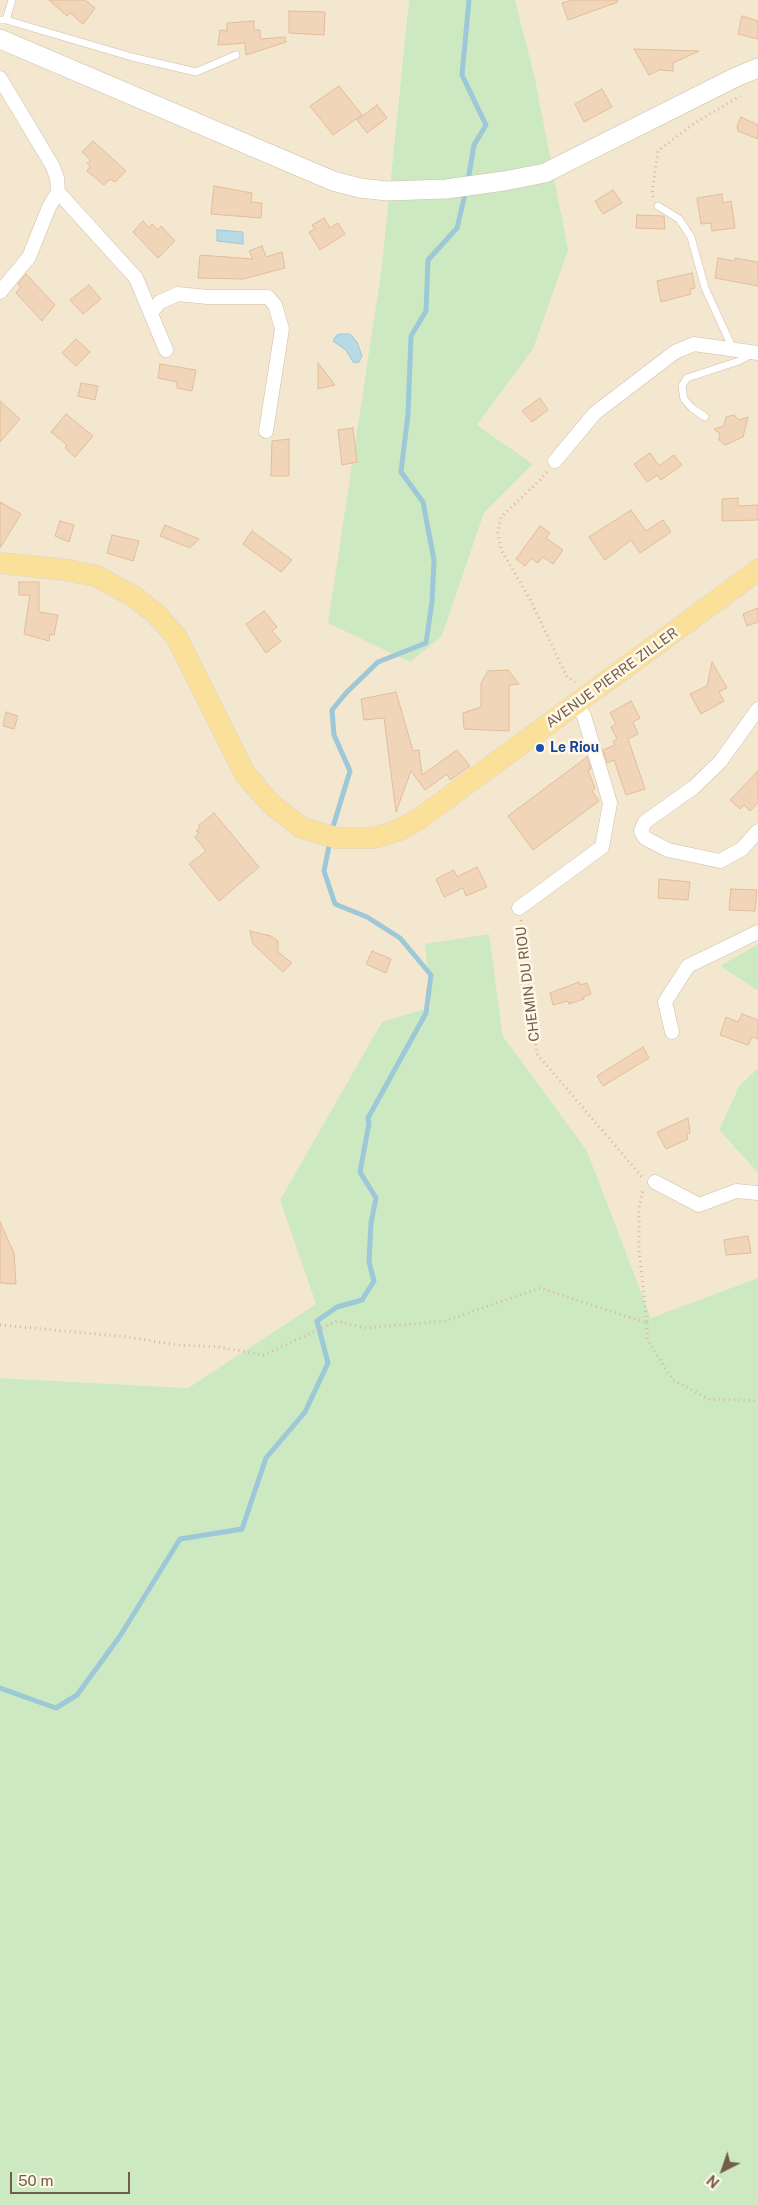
<!DOCTYPE html>
<style>
body{margin:0}
#map{position:relative;width:758px;height:2205px;overflow:hidden;background:#fcf4e2;font-family:"Public Sans",sans-serif}
canvas{display:block}
.north{position:absolute;left:698px;top:2145px;width:50px;height:50px;-webkit-text-stroke:4px #fff8e8;paint-order:stroke;rotate:221deg;font-size:14px;font-weight:700;line-height:20px;text-align:center;color:#735c49}
.north::after{content:'';display:block;margin:auto;width:18px;height:22px;background:#735c49;clip-path:polygon(50% 0,100% 100%,50% 72%,0 100%)}
.scale{position:absolute;left:10px;top:2172px;width:120px;height:22px;box-sizing:border-box;border:2px solid #735c49;border-top:0;padding-left:6px;font-size:15px;line-height:18px;white-space:nowrap;color:#735c49;-webkit-text-stroke:4px #fff8e8;paint-order:stroke}
</style>
<div id="map">
<canvas width="758" height="2205"></canvas>
<div class="north">N</div>
<div class="scale">50 m</div>
</div>
<script>
const c = document.querySelector('canvas').getContext('2d');
c.lineJoin = 'round';
function fillPath(path, color) {
  c.fillStyle = color;
  c.fill(path, 'evenodd');
}
function poly(rows) {
  const path = new Path2D();
  for (const r of rows) {
    path.moveTo(r[0], r[1]);
    for (let i = 2; i < r.length; i += 2) path.lineTo(r[i], r[i + 1]);
  }
  return path;
}
function strokePath(path, color, width, dash) {
  c.strokeStyle = color;
  c.lineWidth = width;
  c.lineCap = dash ? 'butt' : 'round';
  c.setLineDash(dash || []);
  c.stroke(path);
}
function label(font, color, halo, rows, align = 'center') {
  c.font = font + ' "Public Sans",sans-serif';
  c.lineWidth = 5;
  c.setLineDash([]);
  c.textBaseline = 'middle';
  c.strokeStyle = halo;
  c.fillStyle = color;
  for (const [text, x, y, turn = 0] of rows) {
    c.save();
    c.translate(x, y);
    c.rotate((+turn || 0) * Math.PI / 180);
    c.textAlign = isNaN(turn) ? turn : align;
    if (halo) c.strokeText(text, 0, 0);
    c.fillText(text, 0, 0);
    c.restore();
  }
}
fillPath(poly([
 [0,0,409,0,381,273,442,636,484,513,533,464,477,425,533,349,534,74,515,0,758,0,758,944,720,966,758,991,758,1068,739,1086,719,1130,758,1173,758,1278,651,1319,587,1152,503,1036,489,934,431,1007,382,1023,280,1200,317,1304,188,1388,0,1378]
]), '#f3e7d0');
fillPath(poly([
 [409,0,515,0,534,74,568,250,533,349,477,425,533,464,484,513,442,636,410,662,328,623,381,273],
 [489,934,503,1036,587,1151,651,1318,758,1278,758,2205,0,2205,0,1378,188,1388,316,1304,280,1200,382,1022,431,1007,425,944],
 [758,944,758,991,720,966],
 [758,1068,758,1173,719,1130,739,1086]
]), '#cde9c1');
const water = poly([
 [217,230,243,232,243,244,217,241,217,230],
 [341,334,350,334,357,342,362,356,358,363,353,362,346,350,333,341,337,335,341,334]
]);
fillPath(water, '#b7dae5');
strokePath(water, '#9dc8d7', 1);
strokePath(poly([
 [468,181,474,145,486,125,462,75,469,0],
 [332,830,350,771,334,735,332,710,346,693,378,662,426,643,432,602,434,560,423,502,401,472,408,414,411,336,426,311,428,260,457,228,466,190],
 [0,1688,56,1708,77,1695,120,1636,180,1539,242,1529,266,1458,305,1412,328,1363,317,1321,337,1307,362,1300,374,1281,369,1262,371,1223,376,1198,360,1172,369,1123,368,1118,426,1013,431,975,400,938,367,917,335,904,324,871,330,841]
]), '#9dc8d7', 5);
const building = poly([
 [49,0,85,0,95,8,83,24,70,13,67,16,49,0],
 [572,0,617,0,618,2,568,20,562,3,572,0],
 [289,11,325,12,324,35,289,33,289,11],
 [742,16,758,21,758,39,738,34,742,16],
 [254,21,254,30,260,30,260,39,285,37,286,42,246,55,245,43,218,45,220,30,227,31,227,23,254,21],
 [634,49,699,51,673,63,673,71,659,70,649,75,634,49],
 [339,86,362,115,333,135,310,106,339,86],
 [602,89,612,107,584,122,575,104,602,89],
 [377,105,387,118,367,133,357,120,377,105],
 [741,117,758,125,758,139,738,131,737,126,741,117],
 [93,141,126,171,115,182,110,179,104,185,87,171,90,166,87,163,91,160,82,152,93,141],
 [214,186,252,193,251,202,262,203,261,218,211,214,214,186],
 [613,190,622,203,603,214,595,201,613,190],
 [722,194,723,203,731,201,735,228,712,231,711,223,701,224,697,198,722,194],
 [637,215,664,216,665,229,636,228,637,215],
 [324,218,330,228,338,223,345,234,320,250,309,232,315,229,312,225,324,218],
 [143,221,149,228,152,224,158,230,161,226,175,241,158,258,133,232,143,221],
 [262,246,266,257,282,252,285,268,243,279,198,278,200,255,253,259,249,251,262,246],
 [718,258,735,261,735,258,758,262,758,286,715,278,718,258],
 [692,273,695,288,690,289,691,294,661,302,657,281,692,273],
 [26,274,55,305,42,321,16,293,21,287,18,284,26,274],
 [89,285,101,299,83,314,70,300,89,285],
 [76,339,90,352,76,366,62,353,76,339],
 [318,363,335,385,318,389,318,363],
 [160,364,196,370,192,391,177,388,177,382,158,378,160,364],
 [81,383,98,386,95,400,78,396,81,383],
 [540,398,548,410,532,422,522,411,540,398],
 [0,401,20,419,0,442,0,401],
 [66,414,93,436,75,457,65,448,67,445,51,432,66,414],
 [734,415,739,420,748,417,743,437,725,445,719,440,720,434,714,429,724,426,726,417,734,415],
 [353,428,357,462,342,465,338,430,353,428],
 [289,439,289,476,271,476,272,441,289,439],
 [650,453,659,466,674,455,682,465,661,480,657,475,647,482,634,464,650,453],
 [738,498,738,506,758,505,758,520,722,521,722,499,738,498],
 [0,502,21,514,0,548,0,502],
 [631,510,646,531,663,520,671,532,640,553,631,540,605,560,589,537,631,510],
 [60,521,74,525,69,542,55,536,60,521],
 [165,525,199,539,190,548,160,536,165,525],
 [540,526,550,533,546,538,563,550,553,564,543,557,538,563,531,558,525,566,516,559,540,526],
 [252,531,292,560,281,572,243,544,252,531],
 [112,535,139,541,133,561,107,553,112,535],
 [19,582,39,582,39,612,58,615,54,635,50,634,49,641,24,634,30,595,19,595,19,582],
 [758,608,758,622,747,626,743,614,758,608],
 [264,611,277,627,272,631,281,641,266,653,246,624,264,611],
 [712,662,727,688,719,692,724,701,701,714,690,694,707,686,712,662],
 [508,670,519,684,509,685,509,731,464,729,463,713,481,707,481,683,488,671,508,670],
 [396,692,413,751,419,750,422,775,457,750,470,766,450,780,447,774,425,790,411,771,396,812,384,718,364,720,361,699,396,692],
 [631,701,640,718,633,722,638,734,628,739,645,789,626,795,614,760,607,763,603,750,615,745,613,741,617,739,611,727,616,724,610,713,631,701],
 [6,712,18,716,14,729,3,726,6,712],
 [587,757,591,769,588,770,595,788,592,791,599,801,533,850,508,816,587,757],
 [758,771,758,803,750,811,744,805,740,809,730,800,758,771],
 [214,813,259,867,219,901,189,864,206,851,195,837,199,833,196,831,200,828,198,826,214,813],
 [477,867,487,887,466,896,463,888,444,897,436,879,454,870,457,877,477,867],
 [659,879,690,882,688,900,658,898,659,879],
 [731,889,757,890,755,911,729,910,731,889],
 [250,931,271,936,278,941,278,952,292,963,283,972,253,944,250,931],
 [372,951,391,959,386,973,366,964,372,951],
 [579,982,580,985,587,983,591,994,583,997,584,999,569,1004,568,1001,553,1005,550,993,579,982],
 [742,1014,758,1020,758,1039,752,1037,748,1045,720,1035,726,1017,738,1022,742,1014],
 [643,1047,649,1058,603,1086,597,1076,643,1047],
 [688,1118,690,1133,687,1134,688,1139,666,1149,657,1132,688,1118],
 [0,1222,14,1253,16,1284,0,1283,0,1222],
 [748,1236,751,1253,726,1255,724,1240,748,1236]
]);
fillPath(building, '#f1d5b9');
strokePath(building, '#e4bd9a', 1);
const lane = poly([
 [0,20,6,20,132,57,196,72,236,55],
 [6,20,12,0],
 [658,206,679,219,691,237,705,288,733,349],
 [705,417,692,408,684,399,682,386,687,378,739,361,752,354]
]);
const street = poly([
 [0,78,52,165,57,178,58,192,49,207,29,257,0,292],
 [58,192,136,278,166,350],
 [151,312,160,302,178,294,207,297,268,297,275,305,282,329,266,431],
 [555,461,595,413,675,352,694,344,758,353],
 [758,709,720,762,694,787,645,822,641,831,645,838,668,850,720,861,742,849,758,831],
 [519,908,602,847,610,803,584,716,577,705],
 [672,1032,665,1002,688,966,758,932],
 [655,1182,699,1205,736,1191,758,1193]
]);
const secondary = poly([
 [0,39,333,181,360,188,387,191,446,189,504,181,545,173,736,77,758,68]
]);
const primary = poly([
 [0,563,67,570,96,576,133,596,155,613,176,636,245,774,270,803,302,828,337,838,373,838,397,831,419,819,758,570]
]);
strokePath(lane, '#cfbfac', 8);
strokePath(street, '#cfbfac', 15);
strokePath(secondary, '#d0bda7', 20);
strokePath(primary, '#dbd5d0', 22);
strokePath(poly([
 [653,197,652,193,658,151,692,125,740,96],
 [547,472,540,480,501,517,498,533,501,550,530,599,567,677,575,682],
 [521,920,537,1054,642,1177],
 [647,1323,647,1339,673,1380,709,1399,758,1401],
 [0,1325,128,1337,177,1345,218,1347,264,1355,337,1321,366,1328,445,1321,540,1288,647,1323,639,1250,639,1208,643,1190]
]), '#d6b89d', 3, [1, 4]);
strokePath(lane, '#fff', 7);
strokePath(street, '#fff', 14);
strokePath(secondary, '#fff', 19);
strokePath(primary, '#fbe09a', 21);
for (const [x, y, r, color] of [
 [540,748,5,"#1a4fb4"]
]) {
  const dot = new Path2D();
  dot.arc(x, y, r, 0, 2 * Math.PI);
  c.fillStyle = color;
  c.fill(dot);
  strokePath(dot, '#fff8e8', 2);
}
label('14px', '#735c49', '#fff8e8', [
 ["AVENUE PIERRE ZILLER",612,678,-36],
 ["CHEMIN DU RIOU",528,984,-97]
]);
label('bold 14px', '#164399', '#fff8e8', [
 ["Le Riou",550,748]
], 'left');
</script>
